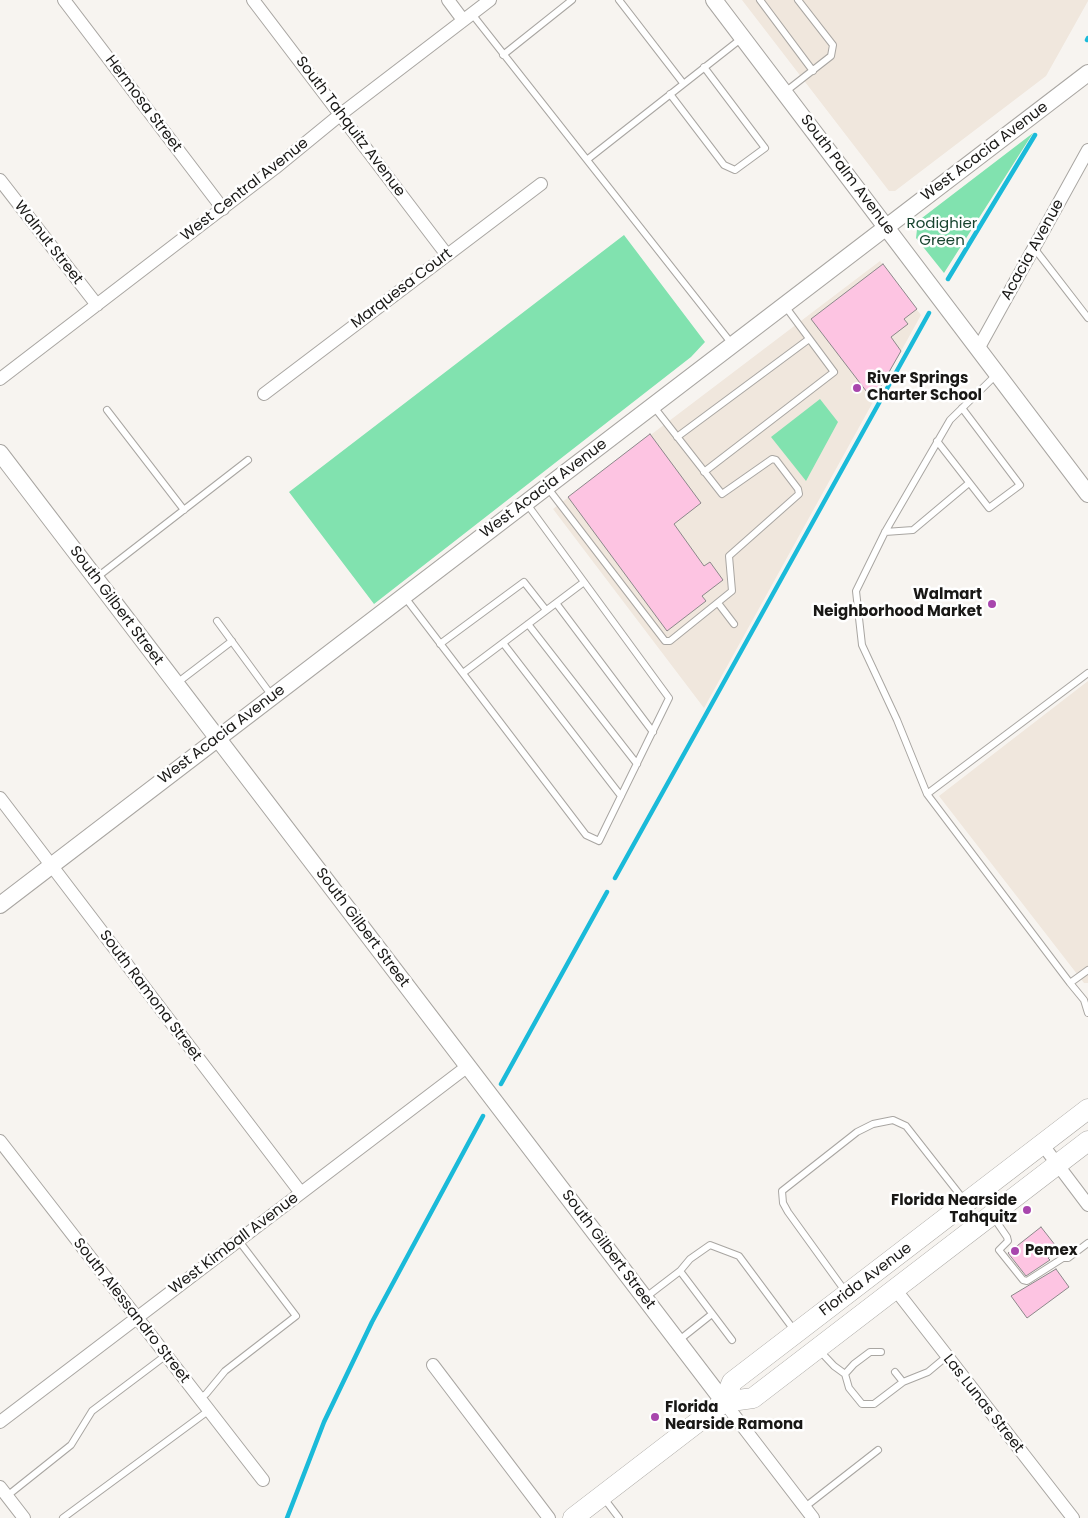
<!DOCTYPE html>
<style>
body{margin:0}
canvas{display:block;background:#f7f4f0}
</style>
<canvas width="1088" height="1518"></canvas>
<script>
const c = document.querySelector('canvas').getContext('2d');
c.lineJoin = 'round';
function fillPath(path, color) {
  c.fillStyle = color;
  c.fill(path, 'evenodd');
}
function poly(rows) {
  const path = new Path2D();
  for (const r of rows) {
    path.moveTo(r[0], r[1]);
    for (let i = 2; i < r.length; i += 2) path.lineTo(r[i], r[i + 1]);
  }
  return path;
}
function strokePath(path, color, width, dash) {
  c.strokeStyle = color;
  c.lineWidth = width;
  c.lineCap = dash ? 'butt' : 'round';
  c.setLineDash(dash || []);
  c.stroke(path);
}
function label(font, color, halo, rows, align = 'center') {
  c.font = font + ' Poppins,sans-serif';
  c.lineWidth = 5;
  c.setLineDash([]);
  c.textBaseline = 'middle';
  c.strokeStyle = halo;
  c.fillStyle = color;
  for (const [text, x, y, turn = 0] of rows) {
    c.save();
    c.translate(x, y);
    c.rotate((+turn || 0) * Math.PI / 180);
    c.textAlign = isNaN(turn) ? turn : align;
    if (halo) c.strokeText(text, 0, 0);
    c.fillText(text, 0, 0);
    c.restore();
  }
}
fillPath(poly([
 [742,0,1088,0,1088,1,1046,76,895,191,889,191],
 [880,261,921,315,704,708,553,509],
 [1088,681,1088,983,1084,983,939,796]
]), '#f0e7dd');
fillPath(poly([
 [1033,133,944,273,916,238,918,221],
 [624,235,705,342,691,357,374,604,289,492],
 [820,399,838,422,806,481,771,437]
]), '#81e2af');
strokePath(poly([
 [1087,40,1088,38],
 [948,279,1035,135],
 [615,878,929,313],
 [501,1084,607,892],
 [287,1518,324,1422,372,1322,483,1116]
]), '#1abad9', 4.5);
const building = poly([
 [883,264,917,309,904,319,908,324,891,337,901,351,873,400,811,319,883,264],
 [650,434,701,503,674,524,704,566,710,562,723,580,702,596,706,601,667,631,568,497,650,434],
 [1041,1227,1059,1250,1048,1258,1050,1260,1026,1276,1008,1253,1041,1227],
 [1056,1269,1069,1287,1027,1318,1011,1296,1056,1269]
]);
fillPath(building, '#fdc4e2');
strokePath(building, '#8c888a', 1);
const service = poly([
 [619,0,683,83],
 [760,0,813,71],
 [472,14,732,344],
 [503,55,572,0],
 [785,92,831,56,833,45,798,0],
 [670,94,724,165,735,170,765,148,704,67],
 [588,159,742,38],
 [1034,248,1088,318],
 [107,410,184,510],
 [677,437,809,339],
 [937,441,989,508,1020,485,962,408],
 [704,472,834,372,785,306],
 [547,487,665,641,670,641,732,591,729,556,799,494,798,489,776,460,772,459,722,494,654,407],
 [885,532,913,530,969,483],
 [96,578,248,460],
 [404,596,586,835,599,841,669,698,527,504],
 [556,603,653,732],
 [718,603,734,624],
 [217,621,272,696],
 [528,624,637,764],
 [503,643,621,796],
 [440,644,524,582,546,610],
 [463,673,584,582],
 [1088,673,927,794,1070,983,1088,970],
 [177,683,232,641],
 [927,794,897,720,862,645,856,591,885,532,950,420,997,374],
 [1070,983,1084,1000,1088,1013],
 [994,1218,1007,1237,1008,1241,999,1250,1023,1280,1027,1281,1063,1258,1068,1258,1088,1243],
 [680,1271,690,1259,710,1245,739,1256,794,1330],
 [845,1291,788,1212,783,1203,782,1191,857,1132,873,1124,893,1120,906,1126,964,1200],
 [646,1297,680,1271,732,1340],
 [678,1341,712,1314],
 [819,1350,834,1366,845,1374],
 [881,1352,870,1352,854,1364,845,1374,849,1388,862,1404,874,1404,903,1382],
 [895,1372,903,1382,928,1372,946,1357],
 [199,1399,206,1394,225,1371,296,1316,239,1241],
 [7,1496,71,1445,92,1411,165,1356],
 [603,1497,619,1518],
 [805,1507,878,1450],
 [63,1518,208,1411]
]);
const minor = poly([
 [64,0,223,209],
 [253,0,447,255],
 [448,0,463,20],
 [0,180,97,305],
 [978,349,1088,150],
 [0,379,275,168,341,114,490,0],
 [264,394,541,184],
 [0,798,301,1193],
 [0,1141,263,1480],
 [1042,1144,1088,1205],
 [895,1289,1073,1518],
 [433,1365,549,1518],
 [724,1402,813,1518],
 [0,1422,468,1066],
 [0,1487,24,1518]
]);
const tertiary = poly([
 [714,0,1088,494],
 [0,453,724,1402],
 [0,905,1088,73]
]);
const primary = poly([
 [724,1402,732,1382,1088,1109],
 [573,1518,724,1402,753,1398,1088,1141]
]);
strokePath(service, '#a9a6a2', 8);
strokePath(minor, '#a9a6a2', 14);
strokePath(tertiary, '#a9a6a2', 18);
strokePath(primary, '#a9a6a2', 21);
strokePath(service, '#fff', 6);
strokePath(minor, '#fff', 12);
strokePath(tertiary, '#fff', 16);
strokePath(primary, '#fff', 20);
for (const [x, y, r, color] of [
 [857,388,5,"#a846ad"],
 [992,604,5,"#a846ad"],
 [1027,1210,5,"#a846ad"],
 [1015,1251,5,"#a846ad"],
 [655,1417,5,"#a846ad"]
]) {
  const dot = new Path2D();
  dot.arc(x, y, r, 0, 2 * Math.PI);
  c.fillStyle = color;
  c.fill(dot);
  strokePath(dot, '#fff', 2);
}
label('15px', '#191816', '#fff', [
 ["Hermosa Street",143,104,53],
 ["South Tahquitz Avenue",350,127,53],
 ["West Acacia Avenue",985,152,-37],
 ["South Palm Avenue",847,175,53],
 ["West Central Avenue",245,190,-38],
 ["Walnut Street",48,243,52],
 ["Acacia Avenue",1033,250,-61],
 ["Marquesa Court",402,289,-37],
 ["West Acacia Avenue",544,489,-37],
 ["South Gilbert Street",116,606,53],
 ["West Acacia Avenue",222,735,-37],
 ["South Gilbert Street",362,928,53],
 ["South Ramona Street",150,996,53],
 ["West Kimball Avenue",234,1244,-37],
 ["South Gilbert Street",608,1250,53],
 ["Florida Avenue",866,1280,-37],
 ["South Alessandro Street",131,1311,52],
 ["Las Lunas Street",983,1404,52]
]);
label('15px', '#18442f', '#fff', [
 ["Rodighier",942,224],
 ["Green",942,241]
]);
label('bold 15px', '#191816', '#fff', [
 ["River Springs",867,379],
 ["Charter School",867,396],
 ["Walmart",982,595,"right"],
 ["Neighborhood Market",982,612,"right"],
 ["Florida Nearside",1017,1201,"right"],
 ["Tahquitz",1017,1218,"right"],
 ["Pemex",1025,1251],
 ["Florida",665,1408],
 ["Nearside Ramona",665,1425]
], 'left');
</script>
